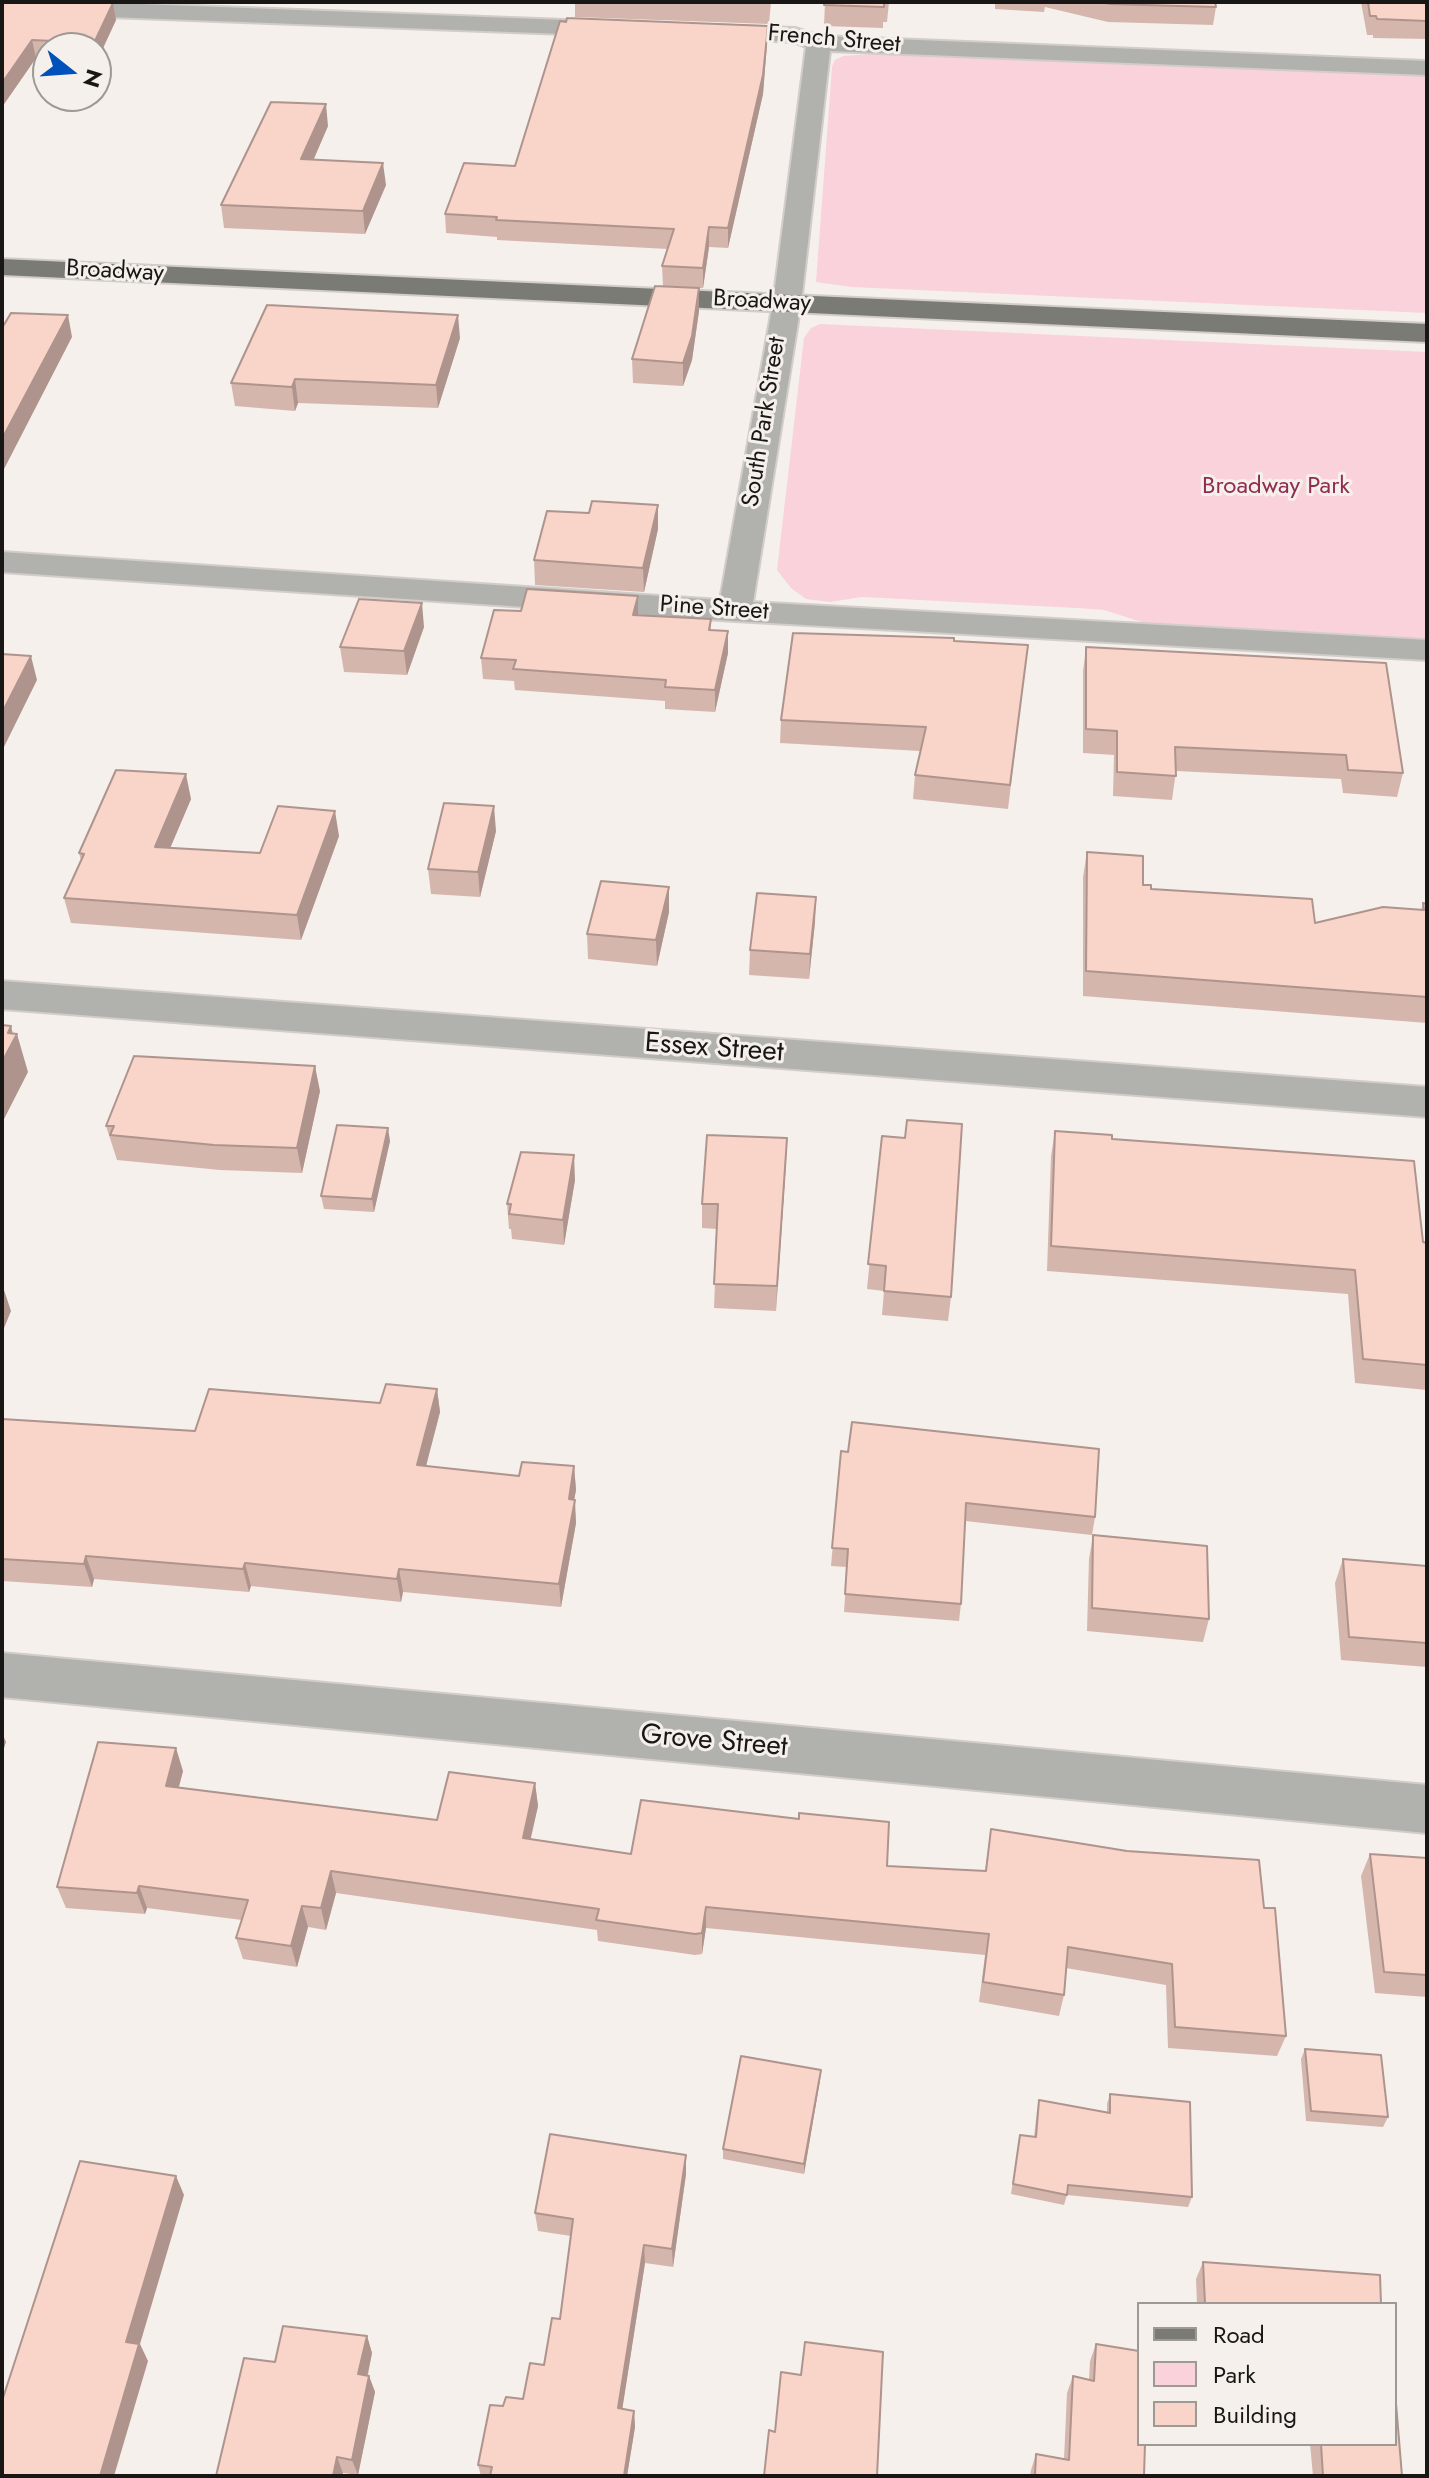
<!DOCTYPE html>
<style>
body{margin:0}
#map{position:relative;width:1429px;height:2478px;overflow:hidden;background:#f5f0eb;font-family:Jost,sans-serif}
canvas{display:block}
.frame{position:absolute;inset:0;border:4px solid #191715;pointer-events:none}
.legend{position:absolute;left:1137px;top:2302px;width:260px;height:144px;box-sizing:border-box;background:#f5f0eb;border:2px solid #9d9995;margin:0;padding:10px 14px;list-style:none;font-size:24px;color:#191715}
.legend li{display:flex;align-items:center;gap:16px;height:40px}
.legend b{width:40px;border:2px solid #9d9995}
.north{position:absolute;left:32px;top:32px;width:80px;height:80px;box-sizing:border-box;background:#f5f0eb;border:2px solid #9d9995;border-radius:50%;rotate:107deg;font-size:22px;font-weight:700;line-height:32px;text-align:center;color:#191715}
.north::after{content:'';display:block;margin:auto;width:28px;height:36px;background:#0051bb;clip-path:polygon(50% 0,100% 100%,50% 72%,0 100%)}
</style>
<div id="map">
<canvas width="1429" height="2478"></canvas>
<div class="frame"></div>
<ul class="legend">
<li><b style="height:10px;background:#7b7b76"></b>Road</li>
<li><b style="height:22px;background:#f9d2db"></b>Park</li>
<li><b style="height:22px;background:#f8d4c9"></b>Building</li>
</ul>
<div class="north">N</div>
</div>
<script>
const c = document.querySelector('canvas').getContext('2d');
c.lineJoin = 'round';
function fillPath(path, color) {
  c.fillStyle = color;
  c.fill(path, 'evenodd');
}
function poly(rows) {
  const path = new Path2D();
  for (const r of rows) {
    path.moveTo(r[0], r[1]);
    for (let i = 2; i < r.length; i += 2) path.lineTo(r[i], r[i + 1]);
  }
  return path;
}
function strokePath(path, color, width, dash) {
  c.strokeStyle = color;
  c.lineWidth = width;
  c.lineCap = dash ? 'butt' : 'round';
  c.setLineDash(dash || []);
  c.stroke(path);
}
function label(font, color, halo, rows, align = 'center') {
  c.font = font + ' Jost,sans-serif';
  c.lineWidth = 6;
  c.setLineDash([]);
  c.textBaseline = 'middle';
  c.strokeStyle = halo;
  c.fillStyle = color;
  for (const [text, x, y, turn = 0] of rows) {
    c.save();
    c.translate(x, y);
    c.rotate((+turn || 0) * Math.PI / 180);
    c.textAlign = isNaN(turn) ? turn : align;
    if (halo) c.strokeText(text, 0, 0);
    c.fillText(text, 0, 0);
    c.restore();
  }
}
fillPath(poly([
 [874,54,1427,76,1427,313,852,287,816,282,832,67,835,60,843,56],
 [820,324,1427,352,1427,638,1145,623,1104,610,1078,608,861,597,830,602,806,599,791,588,777,570,804,338,811,328]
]), '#f9d2db');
const minor = poly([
 [2,2,87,2,618,22,627,24,630,29,627,34,618,36,2,13,2,2],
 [707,25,795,28,821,36,1427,61,1427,75,830,51,801,303,753,602,1427,640,1427,660,735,621,2,572,2,552,720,600,773,303,806,47,793,42,698,37,695,32,698,27,707,25],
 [2,981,1427,1087,1427,1117,2,1009,2,981]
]);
const tertiary = poly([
 [2,1653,1427,1785,1427,1833,2,1697,2,1653]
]);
const primary = poly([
 [2,259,1427,324,1427,342,2,275,2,259]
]);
strokePath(minor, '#d2cdc9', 4);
strokePath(tertiary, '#d2cdc9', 4);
strokePath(primary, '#d2cdc9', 4);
fillPath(minor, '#b1b1ae');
fillPath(tertiary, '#b1b1ae');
fillPath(primary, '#7b7b76');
fillPath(poly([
 [2,2,113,3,116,20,97,61,96,48,48,48,48,58,36,58,2,107],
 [575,2,771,2,769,24,575,17],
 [825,2,889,2,887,22,883,22,883,28,824,26],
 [995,2,1215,2,1216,7,1213,25,1108,22,1045,7,1044,12,995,9],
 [1361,2,1427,2,1427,39,1373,38,1373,35,1367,35],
 [768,26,767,44,763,94,728,248,709,247,703,288,699,288,699,311,692,360,683,386,633,383,632,359,663,286,662,266,668,249,497,240,497,237,446,233,445,214,515,166],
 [328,126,314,159,386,185,365,234,224,228,221,205],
 [460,338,438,408,298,403,295,411,235,406,231,383],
 [589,513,658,529,644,592,535,585,534,560],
 [638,616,711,619,711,630,728,631,728,653,715,712,665,709,665,701,515,690,514,681,483,679,481,658],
 [424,627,407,675,344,672,340,647],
 [954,641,1028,645,1008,809,913,799,915,775,920,751,780,743,781,720],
 [1086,647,1403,773,1397,797,1343,793,1341,779,1176,771,1172,800,1113,796,1114,755,1083,753,1083,671],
 [191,799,170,848,260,853,339,836,301,940,71,923,64,898,81,860,79,853],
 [496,831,480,897,431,894,428,869],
 [1087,852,1151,889,1315,923,1421,910,1423,903,1427,904,1427,1023,1083,996,1083,877],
 [669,887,669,912,657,966,588,959,587,934],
 [815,922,809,979,749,975,750,950],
 [320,1091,302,1173,220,1170,117,1160,106,1126],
 [1055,1131,1112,1139,1427,1243,1427,1390,1355,1383,1348,1294,1047,1271,1051,1156],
 [882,1136,951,1297,948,1321,882,1315,884,1291,867,1289],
 [390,1141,374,1212,324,1209,321,1196],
 [786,1162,776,1311,714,1308,717,1229,702,1228,702,1204],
 [575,1180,564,1245,512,1239,511,1229,509,1229,507,1204],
 [437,1389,440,1412,426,1466,519,1476,574,1466,576,1490,574,1500,576,1523,561,1607,403,1592,401,1602,251,1586,249,1592,94,1579,92,1587,2,1581,2,1419,195,1431,380,1403],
 [841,1451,1095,1517,1092,1535,965,1521,961,1604,959,1621,844,1612,847,1567,831,1566],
 [1093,1535,1209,1619,1203,1642,1087,1631,1089,1559],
 [1343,1559,1427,1566,1427,1667,1341,1660,1335,1583],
 [183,1771,179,1787,437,1820,535,1783,538,1806,530,1839,631,1854,985,1871,991,1829,1264,1908,1286,2036,1277,2056,1168,2048,1166,1985,1066,1968,1064,1995,1059,2016,979,2002,985,1955,706,1928,702,1954,695,1955,598,1941,597,1930,336,1893,326,1930,308,1927,297,1967,243,1959,236,1938,242,1920,147,1908,145,1914,66,1908,57,1887],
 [1370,1854,1427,1858,1427,1997,1375,1993,1361,1876],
 [1305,2049,1388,2117,1383,2127,1306,2121,1301,2059],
 [820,2080,804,2174,723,2159,723,2149],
 [1110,2094,1192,2197,1188,2207,1067,2195,1064,2205,1011,2194,1020,2135,1034,2137,1037,2110,1039,2100,1107,2112,1107,2104],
 [686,2174,673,2267,645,2263,622,2409,634,2411,635,2427,627,2476,481,2476,478,2465,503,2406,523,2399,544,2365,560,2319,571,2236,538,2231,535,2213],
 [1203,2262,1381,2304,1197,2304,1196,2279],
 [367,2336,372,2353,368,2375,369,2376,375,2392,358,2475,343,2473,342,2476,216,2476,275,2362],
 [1096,2344,1144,2476,1030,2476,1031,2470,1036,2454,1064,2459,1067,2393,1073,2376,1089,2380,1090,2361],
 [1310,2444,1395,2444,1402,2476,1313,2476]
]), '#d5b6ad');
fillPath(poly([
 [113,3,116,20,97,61,96,48,95,48,94,43],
 [768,26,767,44,763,94,728,248,728,228],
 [32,40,36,58,2,107,2,83],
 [326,104,328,126,304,181,301,159],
 [383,163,386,185,365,234,363,211],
 [709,227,709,247,703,288,703,268],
 [699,288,699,311,692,360,683,386,683,363],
 [68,315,72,337,2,473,2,439],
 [458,315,460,338,438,408,436,385],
 [295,379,298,403,295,411,292,387],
 [658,505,658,529,644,592,643,568],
 [638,596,638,618,633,615],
 [422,603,424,627,407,675,404,651],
 [728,631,728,653,715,712,715,690],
 [31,656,37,680,2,751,2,713],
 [186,774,191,799,160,872,155,847],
 [494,806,496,831,480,897,478,872],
 [335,811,339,836,301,940,297,915],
 [669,887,669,912,657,966,656,940],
 [816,897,815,922,809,979,810,954],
 [11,1026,14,1039,17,1034,28,1072,2,1123,2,1062,8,1033],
 [315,1066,320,1091,302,1173,297,1148],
 [388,1128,390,1141,374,1212,372,1199],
 [787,1138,786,1162,776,1311,777,1286],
 [574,1155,575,1180,564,1245,563,1220],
 [3,1287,11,1311,2,1333,2,1290],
 [437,1389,440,1412,420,1489,417,1465],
 [574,1466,576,1490,570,1523,569,1499],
 [575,1500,576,1523,561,1607,559,1584],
 [86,1556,94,1579,92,1587,84,1564],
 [245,1563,251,1586,249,1592,243,1569],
 [399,1569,403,1592,401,1602,397,1579],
 [2,1733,6,1742,2,1755],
 [176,1748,183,1771,173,1808,166,1786],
 [535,1783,538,1806,526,1860,523,1838],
 [331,1871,336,1893,326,1930,321,1908],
 [139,1886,147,1908,145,1914,137,1893],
 [302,1906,308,1927,297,1967,291,1946],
 [706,1907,706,1928,702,1954,702,1933],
 [821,2070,820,2080,804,2174,804,2164],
 [686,2155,686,2174,673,2267,672,2249],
 [176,2176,184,2195,140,2344,148,2361,114,2476,100,2476,126,2342],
 [644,2245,645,2263,620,2424,618,2408],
 [367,2336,372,2353,364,2391,358,2374],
 [369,2376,375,2392,358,2475,352,2460],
 [634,2411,635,2427,627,2476,624,2476],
 [337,2457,343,2473,342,2476,333,2476]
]), '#ae948d');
const building = poly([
 [2,2,94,2,113,3,94,43,32,40,2,83,2,2],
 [825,2,884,2,884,7,824,5,825,2],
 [1100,2,1215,2,1216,7,1110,4,1100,2],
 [1368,2,1427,2,1427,21,1377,19,1376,16,1370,16,1368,2],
 [567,18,768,26,763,75,728,228,709,227,703,268,662,266,674,229,496,220,497,217,445,214,464,163,515,166,560,21,566,22,567,18],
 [271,102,326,104,301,159,383,163,363,211,221,205,271,102],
 [655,286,699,288,692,336,683,363,632,359,655,286],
 [267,305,458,315,436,385,295,379,292,387,231,383,267,305],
 [11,313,68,315,2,439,2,328,11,313],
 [592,501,658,505,643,568,534,560,547,511,589,513,592,501],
 [527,589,638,596,633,615,711,619,709,630,728,631,715,690,665,687,666,680,513,669,516,660,481,658,494,610,521,611,527,589],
 [359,599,422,603,404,651,340,647,359,599],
 [793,633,954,638,954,641,1028,645,1010,785,915,775,926,727,781,720,793,633],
 [1086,647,1386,663,1403,773,1348,770,1346,755,1175,747,1176,776,1117,772,1117,731,1086,729,1086,647],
 [2,654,31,656,2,713,2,654],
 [116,770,186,774,155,847,260,853,278,806,335,811,297,915,64,898,84,854,79,853,116,770],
 [444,803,494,806,478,872,428,869,444,803],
 [1087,852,1143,856,1143,885,1151,885,1151,889,1312,899,1315,923,1383,907,1424,910,1423,903,1427,904,1427,997,1086,971,1087,852],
 [601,881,669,887,656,940,587,934,601,881],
 [757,893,816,897,810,954,750,950,757,893],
 [2,1025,11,1026,8,1033,17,1034,2,1062,2,1025],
 [134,1056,315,1066,297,1148,214,1145,110,1135,114,1126,106,1126,134,1056],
 [907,1120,962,1124,951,1297,884,1291,886,1266,868,1264,882,1136,905,1138,907,1120],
 [337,1125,388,1128,372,1199,321,1196,337,1125],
 [1055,1131,1112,1135,1112,1139,1414,1161,1423,1242,1427,1243,1427,1365,1363,1359,1355,1270,1051,1246,1055,1131],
 [707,1135,787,1138,777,1286,714,1284,718,1204,702,1204,707,1135],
 [521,1152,574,1155,563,1220,509,1214,511,1204,507,1204,521,1152],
 [386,1384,437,1389,417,1465,519,1476,522,1462,574,1466,569,1499,575,1500,559,1584,399,1569,397,1579,245,1563,243,1569,86,1556,84,1564,2,1559,2,1419,195,1431,209,1389,380,1403,386,1384],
 [852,1422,1099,1449,1095,1517,966,1503,961,1604,845,1594,848,1549,832,1548,841,1451,848,1452,852,1422],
 [1093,1535,1207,1546,1209,1619,1092,1608,1093,1535],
 [1343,1559,1427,1566,1427,1643,1349,1637,1343,1559],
 [98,1742,176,1748,166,1786,437,1820,449,1772,535,1783,523,1838,631,1854,641,1800,799,1819,799,1813,889,1822,887,1866,986,1871,991,1829,1127,1851,1259,1860,1264,1908,1275,1908,1286,2036,1175,2027,1172,1964,1068,1947,1064,1995,983,1982,989,1934,706,1907,702,1933,695,1934,596,1920,599,1909,331,1871,321,1908,302,1906,291,1946,236,1938,248,1900,139,1886,137,1893,57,1887,98,1742],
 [1370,1854,1427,1858,1427,1975,1384,1972,1370,1854],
 [1305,2049,1381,2055,1388,2117,1311,2111,1305,2049],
 [741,2056,821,2070,804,2164,723,2149,741,2056],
 [1110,2094,1190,2102,1192,2197,1068,2185,1067,2195,1013,2184,1020,2135,1036,2137,1039,2100,1110,2113,1110,2094],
 [550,2134,686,2155,672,2249,644,2245,618,2408,634,2411,624,2476,490,2476,492,2467,478,2465,490,2405,503,2406,506,2397,523,2399,530,2363,544,2365,552,2318,560,2319,573,2219,535,2213,550,2134],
 [80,2161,176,2176,126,2342,139,2344,100,2476,2,2476,2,2401,80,2161],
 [1203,2262,1380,2275,1381,2304,1205,2304,1203,2262],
 [283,2326,367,2336,358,2374,369,2376,352,2460,337,2457,333,2476,216,2476,244,2358,275,2362,283,2326],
 [805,2342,883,2352,877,2476,764,2476,769,2430,775,2432,781,2372,801,2375,805,2342],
 [1096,2344,1139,2351,1139,2444,1145,2444,1144,2476,1035,2476,1036,2454,1069,2460,1073,2376,1094,2381,1096,2344],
 [1395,2391,1402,2476,1323,2476,1321,2444,1395,2444,1395,2391]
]);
fillPath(building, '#f8d4c9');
strokePath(building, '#ae948d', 2);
label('24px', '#191715', '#f5f0eb', [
 ["French Street",834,40,5],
 ["Broadway",115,272,3],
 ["Broadway",762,302,3],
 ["South Park Street",765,422,-81],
 ["Pine Street",714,609,4]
]);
label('24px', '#912b50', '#f5f0eb', [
 ["Broadway Park",1276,487]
]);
label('28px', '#191715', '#f5f0eb', [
 ["Essex Street",714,1049,4],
 ["Grove Street",714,1742,5]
]);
</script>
